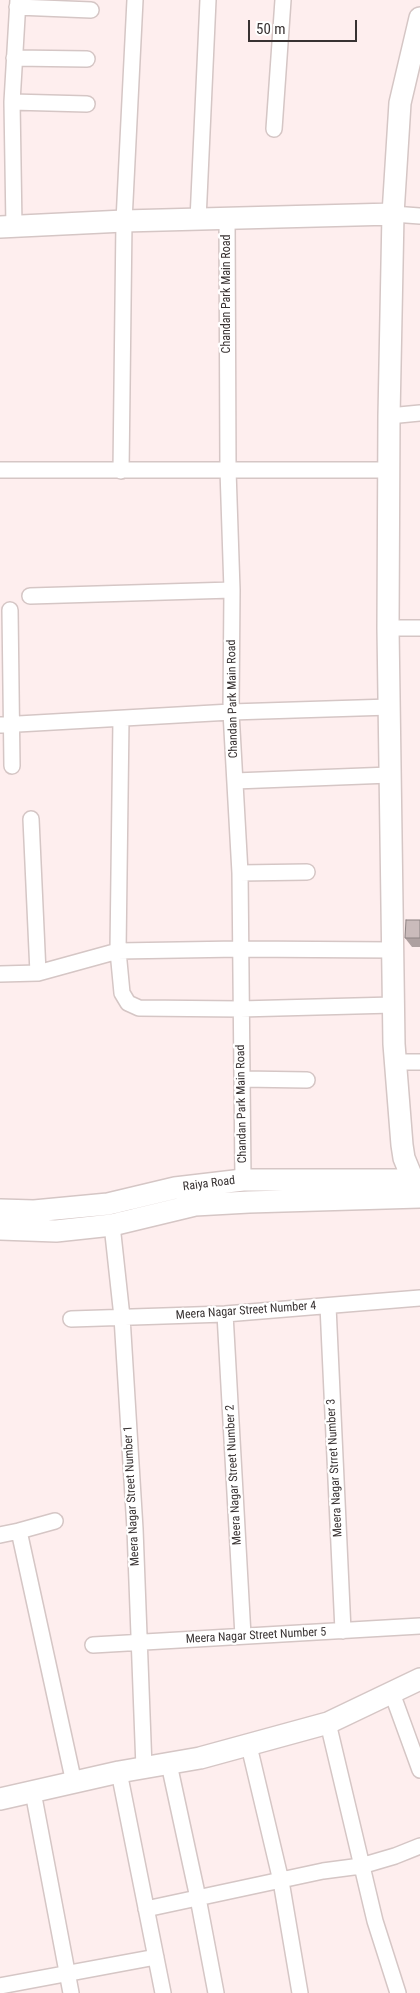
<!DOCTYPE html>
<style>
body{margin:0}
#map{position:relative;width:420px;height:1993px;overflow:hidden;background:#feeeee;font-family:"Roboto Condensed",sans-serif}
canvas{display:block}
.scale{position:absolute;left:248px;top:20px;width:109px;height:22px;box-sizing:border-box;border:2px solid #383232;border-top:0;padding-left:6px;font-size:15px;line-height:18px;white-space:nowrap;color:#383232;-webkit-text-stroke:4px #fff;paint-order:stroke}
</style>
<div id="map">
<canvas width="420" height="1993"></canvas>
<div class="scale">50 m</div>
</div>
<script>
const c = document.querySelector('canvas').getContext('2d');
c.lineJoin = 'round';
function poly(rows) {
  const path = new Path2D();
  for (const r of rows) {
    path.moveTo(r[0], r[1]);
    for (let i = 2; i < r.length; i += 2) path.lineTo(r[i], r[i + 1]);
  }
  return path;
}
function strokePath(path, color, width, dash) {
  c.strokeStyle = color;
  c.lineWidth = width;
  c.lineCap = dash ? 'butt' : 'round';
  c.setLineDash(dash || []);
  c.stroke(path);
}
function fillPath(path, color) {
  c.fillStyle = color;
  c.fill(path, 'evenodd');
}
function label(font, color, halo, rows, align = 'center') {
  c.font = font + ' "Roboto Condensed",sans-serif';
  c.lineWidth = 4.5;
  c.setLineDash([]);
  c.textBaseline = 'middle';
  c.strokeStyle = halo;
  c.fillStyle = color;
  for (const [text, x, y, turn = 0] of rows) {
    c.save();
    c.translate(x, y);
    c.rotate((+turn || 0) * Math.PI / 180);
    c.textAlign = isNaN(turn) ? turn : align;
    if (halo) c.strokeText(text, 0, 0);
    c.fillText(text, 0, 0);
    c.restore();
  }
}
const street = poly([
 [17,7,91,10],
 [14,58,87,59],
 [12,102,87,104],
 [274,129,283,0],
 [393,214,420,216],
 [227,218,228,470,232,590,231,712,240,873,243,1180],
 [198,220,208,0],
 [14,227,12,102,18,0],
 [389,416,420,413],
 [0,470,389,470],
 [121,471,124,221,135,0],
 [30,596,232,590],
 [10,610,12,766],
 [388,628,420,628],
 [121,719,118,951,239,949,392,950],
 [0,725,231,712,390,707],
 [235,781,390,775],
 [31,819,38,973],
 [240,873,307,872],
 [0,974,38,973,118,951,122,993,128,1003,139,1008,240,1009,393,1005],
 [395,1062,420,1062],
 [242,1079,307,1080],
 [112,1225,122,1317,135,1529,144,1768],
 [328,1306,343,1631],
 [225,1314,243,1636],
 [71,1319,225,1314,420,1298],
 [19,1531,55,1521],
 [0,1535,19,1531,74,1783],
 [93,1645,420,1626],
 [392,1693,420,1770],
 [328,1723,375,1921,398,1993],
 [249,1746,281,1881,300,1993],
 [169,1764,198,1898,216,1993],
 [119,1772,163,1993],
 [33,1792,71,1993],
 [146,1909,323,1871,361,1866,395,1856,420,1846],
 [0,1986,156,1957]
]);
const secondary = poly([
 [420,18,400,103,393,214,389,416,388,628,394,1044,402,1145,404,1158,420,1197],
 [0,227,124,221,393,214],
 [0,1210,34,1211,108,1204,175,1188,243,1180,420,1180],
 [0,1229,56,1231,112,1225,195,1205,249,1202,420,1197],
 [0,1799,119,1772,200,1758,328,1723,420,1679]
]);
strokePath(street, '#d5c6c5', 18);
strokePath(secondary, '#d5c6c5', 24);
strokePath(street, '#fff', 15);
strokePath(secondary, '#fff', 21);
fillPath(poly([
 [420,920,420,947,412,947,405,938]
]), '#aea1a1');
const building = poly([
 [406,920,420,920,420,938,405,938,406,920]
]);
fillPath(building, '#cabbbb');
strokePath(building, '#8d8383', 1);
label('12px', '#383232', '#fff', [
 ["Chandan Park Main Road",227,294,-90],
 ["Chandan Park Main Road",233,699,-91],
 ["Chandan Park Main Road",242,1104,-91],
 ["Raiya Road",209,1184,-7],
 ["Meera Nagar Street Number 4",246,1311,-4],
 ["Meera Nagar Strret Number 3",335,1468,-93],
 ["Meera Nagar Street Number 2",234,1475,-93],
 ["Meera Nagar Street Number 1",132,1496,-93],
 ["Meera Nagar Street Number 5",256,1636,-3]
]);
</script>
